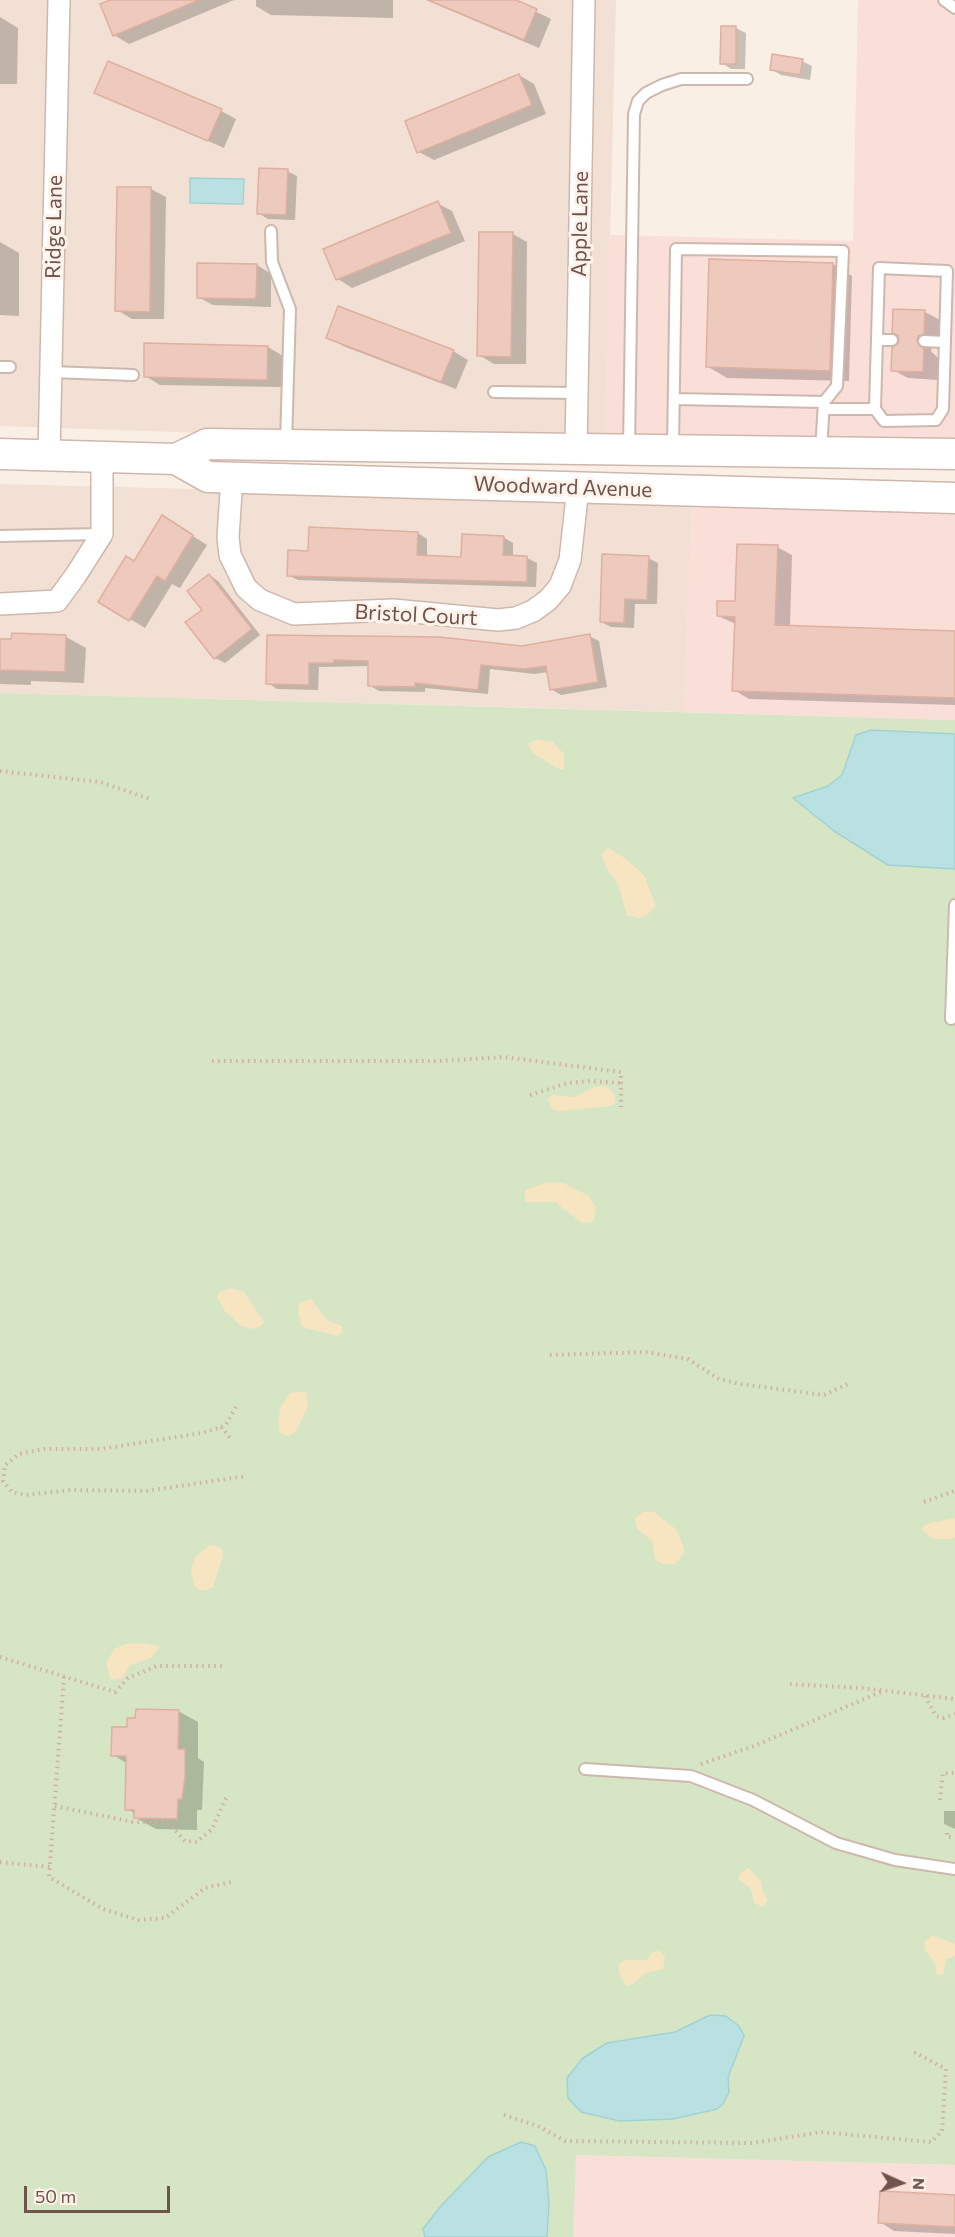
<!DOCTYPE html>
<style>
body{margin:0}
#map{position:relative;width:955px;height:2237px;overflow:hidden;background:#faefe4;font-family:Commissioner,sans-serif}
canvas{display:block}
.north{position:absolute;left:871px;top:2153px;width:60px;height:60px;-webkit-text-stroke:4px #fdf3ea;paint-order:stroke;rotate:93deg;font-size:16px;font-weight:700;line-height:24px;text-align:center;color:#70544c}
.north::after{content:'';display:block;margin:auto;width:21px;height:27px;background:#70544c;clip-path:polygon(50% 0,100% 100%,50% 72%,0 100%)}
.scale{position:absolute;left:24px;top:2186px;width:146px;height:27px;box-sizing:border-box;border:3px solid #70544c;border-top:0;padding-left:8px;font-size:18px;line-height:21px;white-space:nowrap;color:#70544c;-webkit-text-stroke:4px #fdf3ea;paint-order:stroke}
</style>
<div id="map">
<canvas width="955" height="2237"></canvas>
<div class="north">N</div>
<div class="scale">50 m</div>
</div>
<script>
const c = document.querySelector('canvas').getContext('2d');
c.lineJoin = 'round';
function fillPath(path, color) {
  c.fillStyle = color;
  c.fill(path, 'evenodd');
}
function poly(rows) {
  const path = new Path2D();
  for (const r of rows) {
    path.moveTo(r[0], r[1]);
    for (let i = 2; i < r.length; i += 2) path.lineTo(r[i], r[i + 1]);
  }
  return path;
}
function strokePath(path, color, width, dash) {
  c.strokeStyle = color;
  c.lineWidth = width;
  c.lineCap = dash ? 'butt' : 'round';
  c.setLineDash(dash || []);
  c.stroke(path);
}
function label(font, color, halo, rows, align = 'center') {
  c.font = font + ' Commissioner,sans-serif';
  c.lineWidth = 6;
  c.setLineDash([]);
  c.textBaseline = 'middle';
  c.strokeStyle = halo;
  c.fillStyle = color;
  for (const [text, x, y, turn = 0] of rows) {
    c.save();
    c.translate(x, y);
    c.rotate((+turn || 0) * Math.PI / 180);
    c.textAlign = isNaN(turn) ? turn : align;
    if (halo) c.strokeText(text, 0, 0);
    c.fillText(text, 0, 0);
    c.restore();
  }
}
fillPath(poly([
 [0,0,616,0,605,436,323,437,0,426],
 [0,484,692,502,684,712,0,693]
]), '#f1e0d3');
fillPath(poly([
 [858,0,955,0,955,440,605,436,609,235,853,241],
 [692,502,955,509,955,720,684,712],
 [575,2155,955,2165,955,2237,573,2237]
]), '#faded8');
fillPath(poly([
 [0,693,955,720,955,2165,576,2155,573,2237,0,2237]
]), '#d6e6c4');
fillPath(poly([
 [537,739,553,742,564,754,564,769,558,769,533,753,528,744],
 [608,848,626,859,644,875,656,906,648,914,640,918,627,915,618,884,606,867,601,854],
 [606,1086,615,1095,616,1102,610,1106,559,1111,552,1109,547,1098,554,1095,575,1097,594,1087],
 [548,1182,563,1183,589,1196,596,1208,593,1222,582,1223,555,1202,525,1202,525,1190],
 [230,1288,244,1292,264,1322,261,1326,253,1329,241,1326,225,1311,217,1298,219,1292],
 [311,1299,327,1320,342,1326,343,1332,338,1336,302,1327,298,1312,300,1303],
 [306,1391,308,1406,296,1432,289,1436,280,1433,278,1422,281,1406,290,1393],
 [643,1512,654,1512,676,1529,684,1548,684,1554,675,1564,662,1564,655,1559,652,1541,637,1529,635,1522,636,1517],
 [955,1518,955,1537,950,1539,933,1539,921,1529,927,1524],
 [210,1545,219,1547,223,1550,222,1559,213,1587,202,1591,194,1586,191,1570,196,1556],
 [140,1643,160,1646,151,1658,130,1665,122,1678,111,1680,106,1664,114,1649,125,1644],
 [749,1868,762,1882,762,1889,768,1900,763,1907,754,1903,751,1889,739,1880,739,1874],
 [932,1935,955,1944,955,1956,946,1959,943,1975,937,1975,935,1964,925,1950,924,1942],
 [660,1951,665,1958,663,1969,646,1973,633,1984,627,1986,623,1981,619,1973,619,1964,624,1960,647,1960,652,1952]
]), '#f7e4c1');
const water = poly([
 [190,178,244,179,243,204,190,203,190,178],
 [871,730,955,734,955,869,888,865,834,831,793,798,828,786,842,775,856,735,871,730],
 [710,2015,726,2016,739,2026,744,2036,728,2077,729,2092,723,2104,717,2109,673,2119,620,2121,581,2112,568,2098,567,2078,583,2058,607,2043,675,2032,710,2015],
 [521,2142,535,2146,546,2170,549,2203,547,2237,425,2237,423,2229,440,2207,488,2157,521,2142]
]);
fillPath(water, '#bae1e2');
strokePath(water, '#a1d2d3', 1.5);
fillPath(poly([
 [114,0,234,0,129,44,114,35],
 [256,0,393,0,393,18,271,15,256,6],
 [426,0,512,0,551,19,539,48],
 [0,17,18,28,17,84,0,84],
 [722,28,736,28,746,33,745,69,731,69,722,63],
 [802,61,812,66,810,80,781,75,771,69],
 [519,75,534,84,546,114,434,160,419,152],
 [96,92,221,111,236,119,224,148],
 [287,171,297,176,295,220,268,219,258,213],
 [151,189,166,197,164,319,132,319,117,310],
 [437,203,452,211,465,241,352,288,338,279],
 [513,234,527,242,526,364,494,364,479,355],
 [0,242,19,253,19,316,0,315],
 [833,264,852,276,849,381,727,378,707,366],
 [257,265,271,274,271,307,213,305,198,297],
 [925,312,940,320,939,342,933,345,931,351,938,358,938,380,908,378,893,370],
 [328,337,453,351,468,360,456,389,343,346],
 [268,347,283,356,282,387,160,385,145,376],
 [177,526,207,545,180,588,172,584,145,628,100,601,135,562],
 [418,533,427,539,427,557,462,558,503,537,513,543,513,557,527,558,537,563,536,587,298,580,288,575,310,553],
 [777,547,792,555,790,627,955,632,955,705,749,699,734,690,736,624,718,616,736,602],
 [648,558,658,563,657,604,635,604,634,628,611,627,601,622],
 [209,575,218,581,260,635,225,663,215,658],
 [269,636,522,647,589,636,599,641,607,687,561,695,551,689,548,672,535,674,490,669,488,694,425,688,425,692,379,691,369,685,370,666,319,667,318,690,277,689,268,683],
 [66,637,86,648,84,683,31,681,31,685,0,684,0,640],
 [178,1711,198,1722,198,1758,204,1762,202,1810,197,1810,197,1830,156,1829,136,1818,136,1814,127,1809,128,1764,113,1755,128,1729],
 [944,1811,955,1811,955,1829,944,1824],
 [955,2197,955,2234,894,2231,880,2222]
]), '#0003');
const building = poly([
 [110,0,199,0,113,36,100,4,110,0],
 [428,0,516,0,537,9,524,40,428,0],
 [721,26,736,26,736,64,720,64,721,26],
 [772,54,803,59,800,75,770,70,772,54],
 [108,61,222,109,208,141,94,93,108,61],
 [519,74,532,105,417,153,405,121,519,74],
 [259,168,288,169,286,215,257,214,259,168],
 [117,187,151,187,150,312,115,311,117,187],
 [438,201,451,233,336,280,323,249,438,201],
 [479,232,513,232,511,357,477,356,479,232],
 [709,259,833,263,830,371,706,367,709,259],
 [197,263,257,264,256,299,197,298,197,263],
 [338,306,454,350,441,382,326,338,338,306],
 [893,309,925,310,924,334,918,336,917,341,924,349,923,372,891,371,892,348,899,341,898,336,892,333,893,309],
 [144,343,268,346,267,380,144,377,144,343],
 [162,515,193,535,165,581,157,576,129,621,98,602,126,556,134,561,162,515],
 [309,527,418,532,417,555,461,557,462,534,504,536,503,555,527,556,527,582,287,576,288,550,308,551,309,527],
 [737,544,778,545,775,625,955,631,955,698,732,691,735,617,717,616,717,601,735,601,737,544],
 [602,554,649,556,647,600,625,599,624,623,600,622,602,554],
 [209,574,252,629,214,659,185,622,202,610,187,591,209,574],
 [12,633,66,635,65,672,0,670,0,639,11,639,12,633],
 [590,634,598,682,550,690,546,666,524,669,481,665,478,690,415,683,415,687,368,686,368,661,334,660,334,663,309,663,309,685,266,684,267,635,439,637,522,646,590,634],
 [136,1709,179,1710,178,1749,185,1749,185,1777,182,1799,178,1799,177,1819,134,1818,134,1810,125,1810,126,1756,111,1756,112,1727,127,1727,127,1718,135,1718,136,1709],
 [880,2191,955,2195,955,2227,878,2223,880,2191]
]);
fillPath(building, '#eecabe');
strokePath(building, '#dfaf9f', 1.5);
const lane = poly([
 [944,0,955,8],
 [271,231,272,262,290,309,286,443],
 [879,268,947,271,943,409,936,420,884,421,875,409,879,268],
 [877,340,892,340],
 [924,341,945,342],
 [0,367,10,367],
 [51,372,133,375],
 [494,392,577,393],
 [674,399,824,402],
 [824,409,875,409],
 [629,448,634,114,638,101,646,93,662,85,681,79,747,79],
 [673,448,676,249,843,251,837,386,824,402,821,450],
 [0,536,102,534],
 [951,1019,955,905],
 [585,1769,691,1776,753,1800,836,1843,895,1860,955,1869]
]);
const street = poly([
 [576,449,584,0],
 [49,455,59,0],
 [232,477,228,537,230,555,246,588,260,600,294,614,393,610,498,620,516,618,533,611,548,600,560,586,570,560,578,488],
 [0,604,57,601,76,575,102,534,102,456]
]);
const secondary = poly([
 [0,454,176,459,207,444,955,454],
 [176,459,208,477,955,498]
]);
strokePath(lane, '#cdb8ae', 14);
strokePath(street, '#cdb8ae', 24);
strokePath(secondary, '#cfb7ac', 33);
strokePath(poly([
 [0,771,100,782,150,799],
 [212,1061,439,1061,504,1057,621,1072,621,1107],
 [530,1095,568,1083,588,1081,621,1083],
 [550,1355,646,1352,688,1359,719,1379,741,1384,824,1395,850,1383],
 [236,1407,225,1426,202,1433,101,1449,44,1449,19,1454,5,1465,3,1481,12,1492,25,1495,71,1490,147,1491,246,1476],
 [221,1427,231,1439],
 [924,1502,955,1491],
 [0,1657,115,1692,128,1678,157,1666,225,1666],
 [64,1677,49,1877,103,1909,138,1920,165,1918,205,1888,232,1882],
 [790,1684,862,1688,955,1699],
 [925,1696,936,1716,943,1718,955,1714],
 [701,1764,754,1746,883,1691],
 [940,1800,943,1773,955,1773],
 [55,1806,133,1822,169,1823,185,1841,197,1842,212,1829,226,1798],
 [947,1833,947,1837,955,1837],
 [0,1862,50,1867],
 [504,2115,538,2126,565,2141,753,2143,820,2132,931,2142,942,2131,946,2069,912,2051]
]), '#d2aea1', 4, [1.5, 4.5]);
strokePath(lane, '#fff', 10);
strokePath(street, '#fff', 21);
strokePath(secondary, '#fff', 30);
label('21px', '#70544c', '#fdf3ea', [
 ["Apple Lane",580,224,-89],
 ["Ridge Lane",54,227,-89],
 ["Woodward Avenue",563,487,2],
 ["Bristol Court",416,615,3]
]);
</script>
